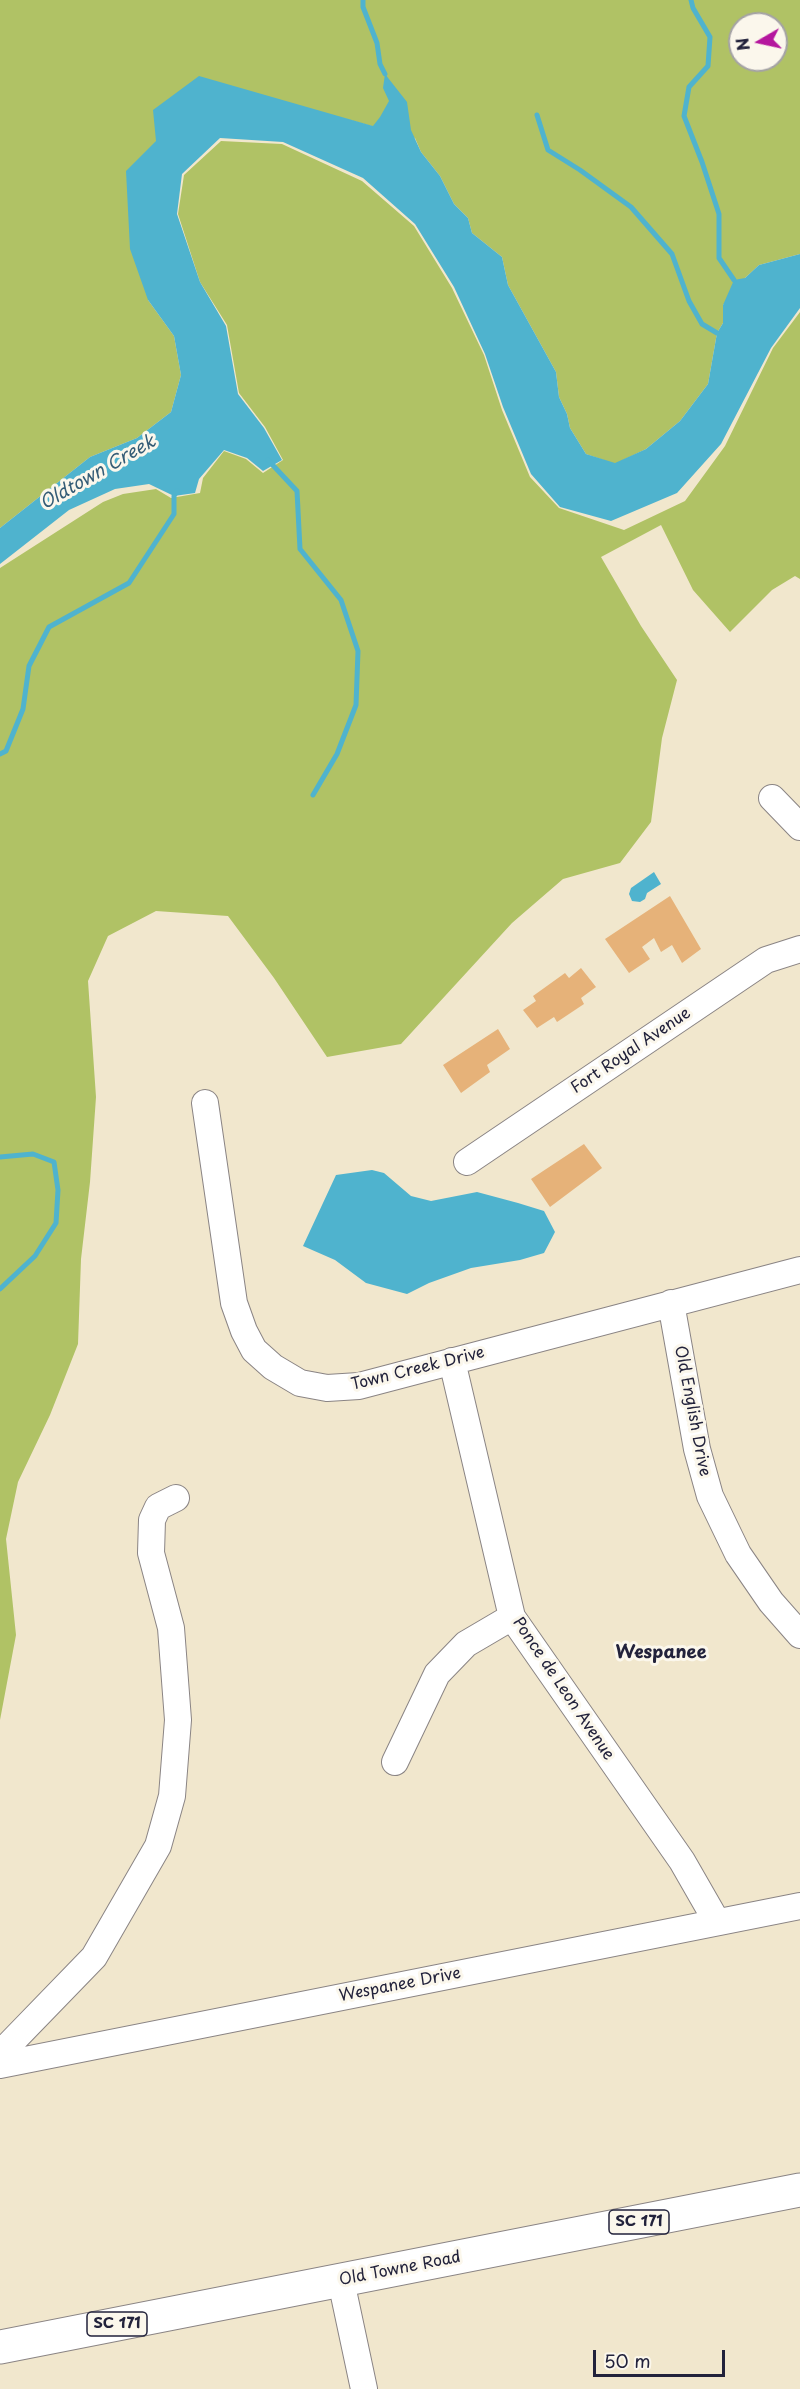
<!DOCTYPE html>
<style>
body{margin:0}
#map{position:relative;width:800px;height:2389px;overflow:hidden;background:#f1e7cd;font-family:"Playpen Sans",sans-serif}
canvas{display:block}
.north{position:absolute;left:728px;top:12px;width:60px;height:60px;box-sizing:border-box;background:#fbf7ec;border:2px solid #a4a2a5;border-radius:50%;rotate:261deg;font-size:16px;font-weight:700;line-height:24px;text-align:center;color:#22223b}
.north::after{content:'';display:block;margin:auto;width:21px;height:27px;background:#b5179e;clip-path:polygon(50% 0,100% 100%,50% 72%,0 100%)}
.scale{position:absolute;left:593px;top:2350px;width:132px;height:27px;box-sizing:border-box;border:3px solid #22223b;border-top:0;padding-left:8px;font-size:18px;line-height:21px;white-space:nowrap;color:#22223b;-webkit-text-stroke:4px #fbf7ec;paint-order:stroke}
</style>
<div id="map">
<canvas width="800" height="2389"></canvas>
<div class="north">N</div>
<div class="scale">50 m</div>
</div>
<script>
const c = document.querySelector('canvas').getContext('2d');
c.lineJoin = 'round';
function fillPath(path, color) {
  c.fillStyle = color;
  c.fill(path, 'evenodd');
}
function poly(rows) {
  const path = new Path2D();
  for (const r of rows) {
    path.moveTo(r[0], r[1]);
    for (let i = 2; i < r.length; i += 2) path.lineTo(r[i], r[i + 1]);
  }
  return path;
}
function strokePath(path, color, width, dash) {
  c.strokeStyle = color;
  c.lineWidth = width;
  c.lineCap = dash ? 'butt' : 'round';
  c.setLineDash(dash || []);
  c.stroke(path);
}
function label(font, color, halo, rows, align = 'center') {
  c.font = font + ' "Playpen Sans",sans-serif';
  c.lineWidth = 6;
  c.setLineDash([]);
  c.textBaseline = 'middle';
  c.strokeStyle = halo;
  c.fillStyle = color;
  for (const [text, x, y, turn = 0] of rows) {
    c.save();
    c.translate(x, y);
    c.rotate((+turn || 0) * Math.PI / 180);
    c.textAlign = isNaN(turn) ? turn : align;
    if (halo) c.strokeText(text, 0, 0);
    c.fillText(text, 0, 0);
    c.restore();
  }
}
fillPath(poly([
 [0,0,800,0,800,254,759,265,745,278,723,305,723,323,717,333,708,384,680,421,646,449,615,464,586,454,570,428,567,414,559,397,556,372,508,285,502,257,472,233,468,218,454,204,440,176,421,152,415,138,328,114,156,141,148,300,174,336,181,375,171,412,137,438,90,457,0,528],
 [740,24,776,24,776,60,740,60],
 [221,141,282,144,362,181,414,226,452,288,484,355,502,410,530,477,559,508,624,530,685,501,725,446,773,348,800,312,800,579,795,576,772,590,730,632,693,590,661,525,601,557,641,626,677,680,662,738,651,822,620,863,563,879,512,923,401,1044,327,1057,274,978,228,916,156,911,108,936,88,981,96,1097,90,1182,81,1259,78,1344,50,1415,18,1482,6,1539,16,1635,0,1720,0,568,103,502,123,494,156,489,171,498,200,493,203,478,224,451,246,459,263,473,283,460,265,427,239,393,227,325,200,282,178,214,184,175]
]), '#b0c265');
fillPath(poly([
 [385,74,407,102,411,130,421,152,440,176,454,204,468,218,472,233,502,257,508,285,556,372,559,397,567,414,570,428,586,454,615,463,646,449,680,421,708,384,717,333,723,323,723,305,734,280,745,278,759,265,800,254,800,308,771,348,721,444,677,493,611,521,560,507,531,474,503,407,485,354,454,287,415,224,363,178,283,142,220,138,182,174,177,214,200,282,226,326,238,394,264,428,282,460,263,471,247,458,224,450,199,479,195,493,174,496,149,484,115,489,69,510,0,564,0,528,90,457,137,438,171,412,181,375,174,336,148,300,130,249,126,171,156,141,153,110,199,76,373,126,380,117,389,101,383,88],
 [654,872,661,884,647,893,645,899,640,902,632,901,629,894,631,888],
 [372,1170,384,1173,411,1196,431,1201,477,1192,518,1203,544,1211,555,1232,544,1253,520,1260,471,1268,429,1283,407,1294,366,1283,335,1260,303,1246,336,1175]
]), '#4fb3ce');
strokePath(poly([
 [363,0,363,7,377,43,380,64,385,74],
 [691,0,693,8,710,37,708,66,689,87,684,116,702,162,719,214,719,258,734,280],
 [537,115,548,150,580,170,631,207,672,254,689,301,702,324,717,333],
 [268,460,297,491,300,549,341,600,358,651,356,705,337,754,313,795],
 [0,754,6,751,23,709,29,666,49,627,129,583,174,514,174,496,177,491],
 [0,1157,33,1154,54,1162,58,1190,56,1223,35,1256,0,1289]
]), '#4fb3ce', 5);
fillPath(poly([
 [670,896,701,949,682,963,672,945,661,952,654,938,642,947,650,959,629,973,605,939],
 [581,968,596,987,581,998,584,1004,557,1022,554,1017,537,1028,523,1010,536,1001,533,996,565,973,569,978],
 [498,1029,510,1049,487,1065,490,1072,461,1093,443,1065],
 [584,1144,602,1168,550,1207,531,1179]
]), '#e6b279');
const minor = poly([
 [772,798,800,827],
 [205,1103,234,1303,244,1331,254,1350,273,1367,300,1383,327,1388,359,1386,800,1270],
 [467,1162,766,960,800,949],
 [671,1303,697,1449,710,1496,738,1554,771,1602,800,1635],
 [452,1361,512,1617,682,1861,717,1922],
 [395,1762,437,1674,466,1644,512,1617],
 [0,2054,94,1957,158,1846,172,1796,178,1720,171,1628,151,1553,152,1520,158,1507,176,1498],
 [0,2065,800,1906],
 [341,2281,364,2389]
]);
const major = poly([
 [0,2347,800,2190]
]);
strokePath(minor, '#8a8484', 28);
strokePath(major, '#8a8484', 35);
strokePath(minor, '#fff', 26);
strokePath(major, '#fff', 33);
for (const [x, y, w] of [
 [639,2222,60],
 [117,2324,60]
]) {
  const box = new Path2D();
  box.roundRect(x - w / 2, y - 12, w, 24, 4.5);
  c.fillStyle = '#fbf7ec';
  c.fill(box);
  strokePath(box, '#22223b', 1.5);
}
label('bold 15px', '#22223b', null, [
 ["SC 171",639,2222],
 ["SC 171",117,2324]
]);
label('16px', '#22223b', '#fbf7ec', [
 ["Fort Royal Avenue",631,1051,-34],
 ["Town Creek Drive",418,1369,-14],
 ["Old English Drive",692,1411,79],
 ["Ponce de Leon Avenue",563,1689,56],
 ["Wespanee Drive",400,1985,-11],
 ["Old Towne Road",400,2269,-11]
]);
label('italic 18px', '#345c76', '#fbf7ec', [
 ["Oldtown Creek",98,473,-30]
]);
label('bold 18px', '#22223b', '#fbf7ec', [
 ["Wespanee",661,1653]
]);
</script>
